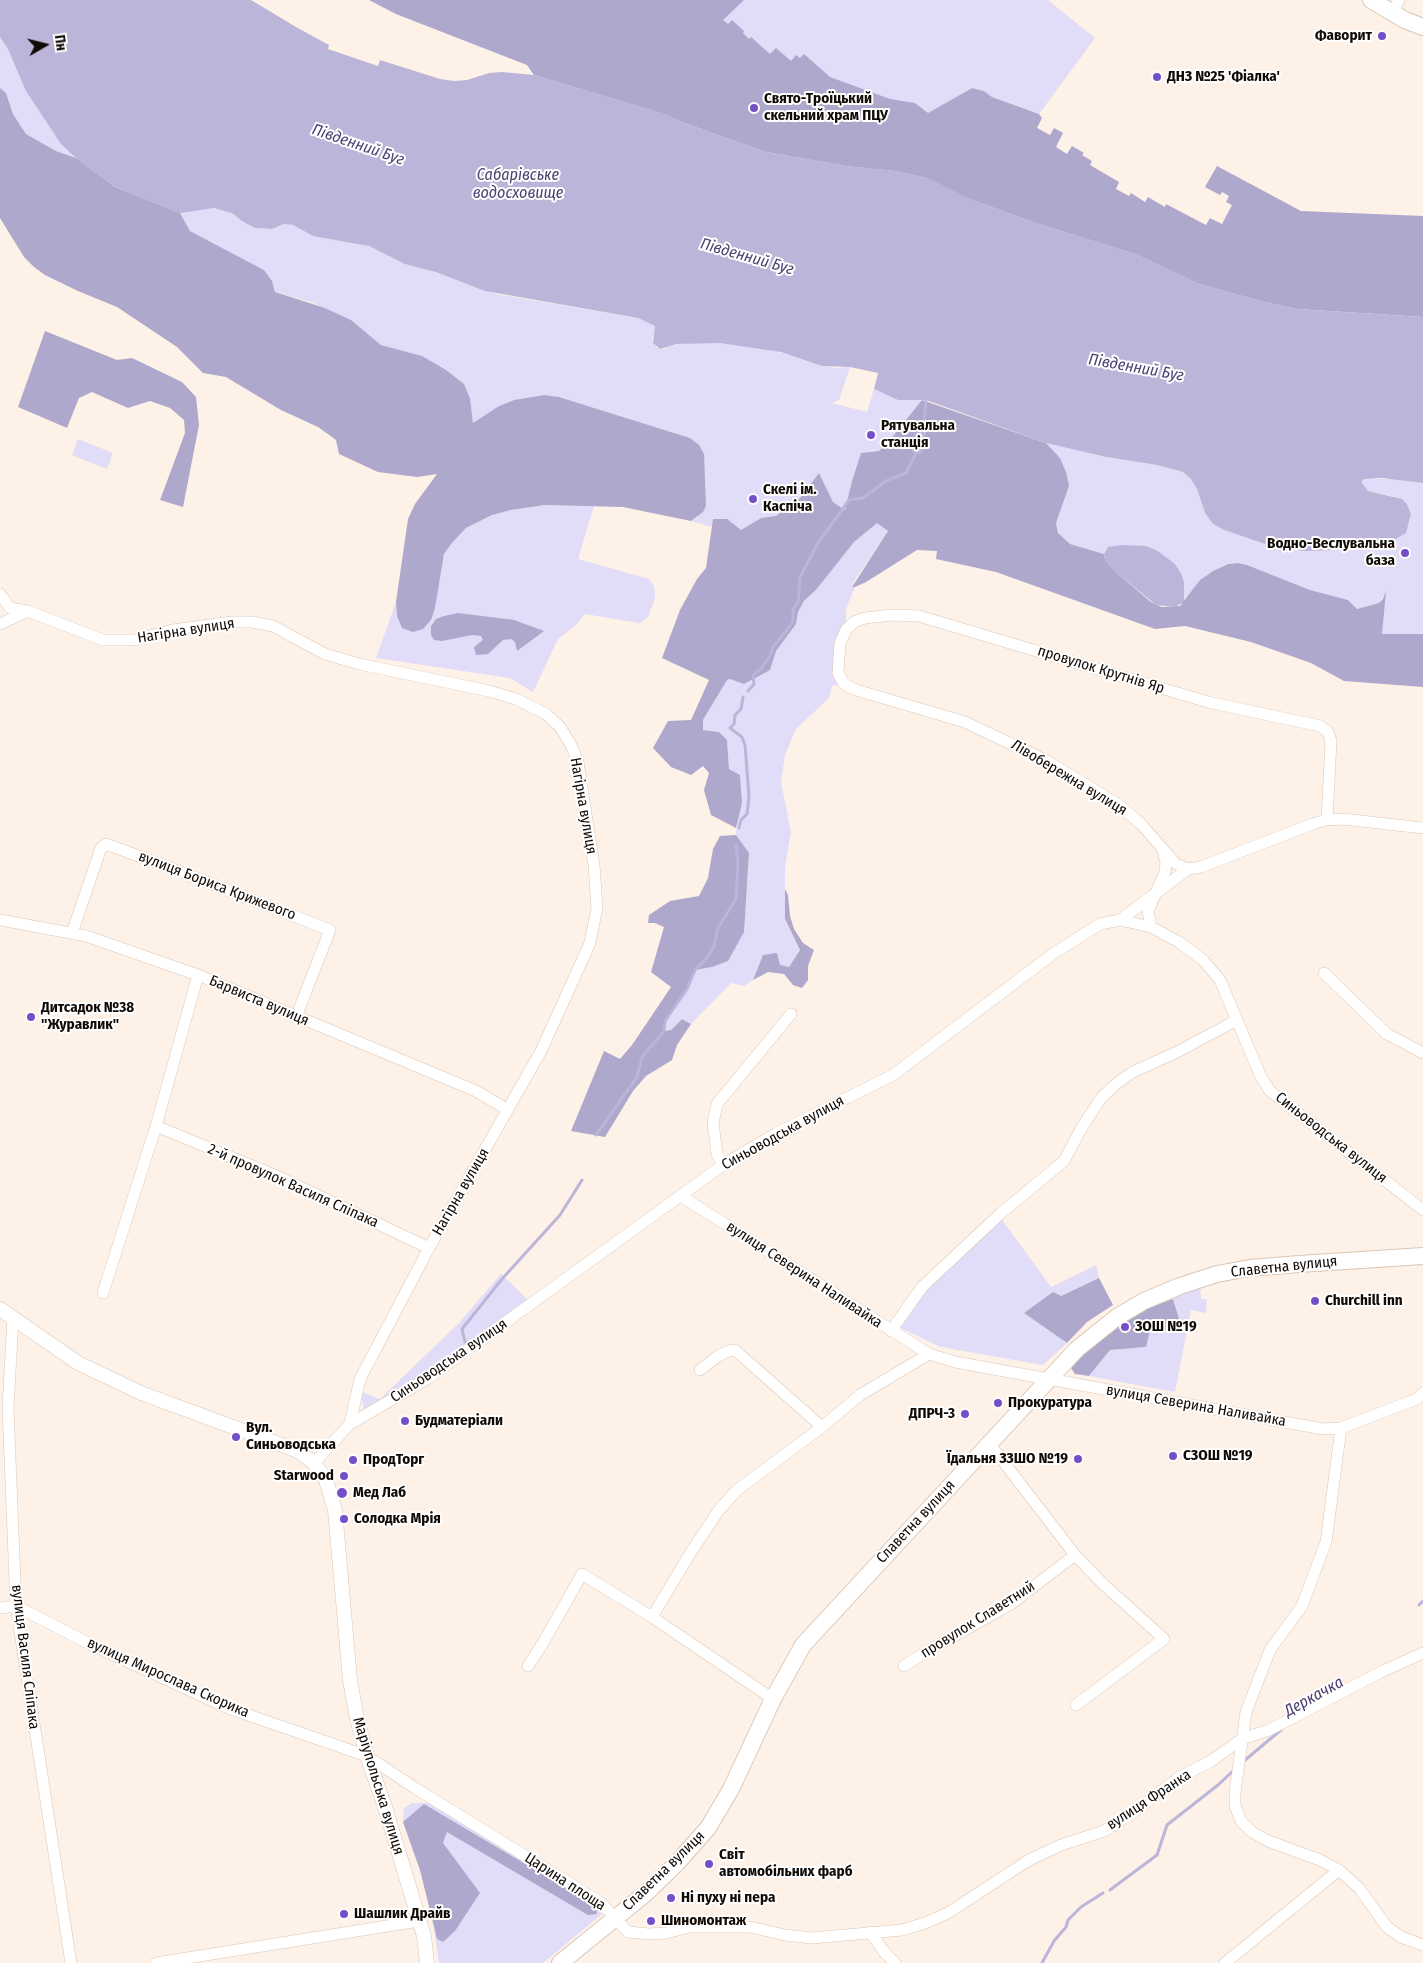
<!DOCTYPE html>
<meta charset="utf-8">
<style>
body{margin:0}
#map{position:relative;width:1423px;height:1963px;overflow:hidden;background:#fef1e7;font-family:"Fira Sans Condensed",sans-serif}
canvas{display:block}
.north{position:absolute;left:20px;top:20px;width:50px;height:50px;-webkit-text-stroke:4px #fff;paint-order:stroke;rotate:82deg;font-size:14px;font-weight:700;line-height:20px;text-align:center;color:#110a05}
.north::after{content:'';display:block;margin:auto;width:18px;height:22px;background:#110a05;clip-path:polygon(50% 0,100% 100%,50% 72%,0 100%)}
</style>
<div id="map">
<canvas width="1423" height="1963"></canvas>
<div class="north">Пн</div>
</div>
<script>
const c = document.querySelector('canvas').getContext('2d');
c.lineJoin = 'round';
function fillPath(path, color) {
  c.fillStyle = color;
  c.fill(path, 'evenodd');
}
function poly(rows) {
  const path = new Path2D();
  for (const r of rows) {
    path.moveTo(r[0], r[1]);
    for (let i = 2; i < r.length; i += 2) path.lineTo(r[i], r[i + 1]);
  }
  return path;
}
function strokePath(path, color, width, dash) {
  c.strokeStyle = color;
  c.lineWidth = width;
  c.lineCap = dash ? 'butt' : 'round';
  c.setLineDash(dash || []);
  c.stroke(path);
}
function label(font, color, halo, rows, align = 'center') {
  c.font = font + ' "Fira Sans Condensed",sans-serif';
  c.lineWidth = 4;
  c.setLineDash([]);
  c.textBaseline = 'middle';
  c.strokeStyle = halo;
  c.fillStyle = color;
  for (const [text, x, y, turn = 0] of rows) {
    c.save();
    c.translate(x, y);
    c.rotate((+turn || 0) * Math.PI / 180);
    c.textAlign = isNaN(turn) ? turn : align;
    if (halo) c.strokeText(text, 0, 0);
    c.fillText(text, 0, 0);
    c.restore();
  }
}
fillPath(poly([
 [0,0,196,210,214,208,224,210,232,213,242,221,255,228,272,229,284,224,293,225,313,236,362,244,376,249,405,264,426,268,496,294,638,318,655,326,655,331,652,340,657,348,664,349,669,345,676,344,710,342,776,351,834,368,850,367,839,400,832,403,867,412,874,389,898,400,922,400,889,441,879,451,861,453,852,481,845,510,833,502,819,473,800,498,776,516,761,518,741,530,713,519,712,527,691,521,698,517,690,438,559,397,544,395,514,400,499,406,473,424,470,397,464,384,422,356,381,345,351,320,311,302,275,292,272,281,264,270,190,231,180,213,128,193,101,178,76,158,56,151,26,134,13,114,6,93,0,88],
 [369,0,1048,0,1095,38,1039,114,992,97,984,91,972,88,928,113,1083,236,1135,254,1199,284,1264,302,1297,309,1187,294,797,158,747,146,664,114,534,75,527,65,396,14],
 [78,439,113,453,107,469,72,455],
 [1046,443,1106,457,1157,465,1183,472,1191,479,1197,489,1205,513,1213,524,1224,530,1265,544,1303,551,1338,550,1388,543,1409,524,1411,513,1407,504,1392,496,1368,491,1345,497,1364,479,1394,479,1423,483,1423,634,1382,634,1384,596,1379,603,1357,609,1348,600,1310,590,1247,565,1238,563,1227,564,1213,571,1200,580,1184,602,1184,582,1181,573,1174,563,1151,548,1146,546,1106,549,1104,554,1070,544,1058,533,1055,523,1069,486,1060,458],
 [545,505,594,506,578,559,649,579,654,586,655,598,648,617,640,623,585,614,576,625,558,639,533,692,510,678,376,658,396,602,397,616,435,608,444,554,450,544,466,528,492,515,511,510],
 [877,522,888,531,856,578,852,586,855,587,846,609,846,630,840,643,844,684,832,686,829,698,796,729,785,755,781,782,791,832,785,867,785,919,800,950,789,967,780,965,763,955,753,980,744,986,731,983,691,1024,682,1019,671,1030,664,1031,665,1021,687,989,695,970,712,967,747,886,749,854,736,835,738,815,742,803,729,769,727,740,719,732,703,730,703,720,727,680,770,670,776,651,796,624,798,612,804,601,816,590,854,542],
 [1000,1217,1051,1287,1096,1265,1099,1278,1024,1313,1067,1343,1043,1365,941,1347,896,1326,923,1288],
 [501,1274,532,1304,372,1410,364,1409,360,1391,380,1399,459,1323],
 [1200,1285,1201,1299,1207,1299,1206,1313,1191,1310,1175,1392,1089,1376,1110,1350,1145,1347,1151,1327,1173,1331,1181,1325,1172,1294],
 [412,1803,432,1803,598,1904,602,1914,543,1963,439,1963,432,1915,420,1870,403,1822,404,1808]
]), '#e1dcf7');
fillPath(poly([
 [369,0,744,0,723,20,728,24,732,20,744,31,743,33,749,39,751,37,770,54,776,48,791,61,796,55,800,58,804,54,830,77,890,99,915,103,928,113,972,88,984,91,992,97,1039,114,1042,118,1037,128,1050,135,1054,128,1063,133,1056,147,1067,154,1072,146,1084,153,1082,155,1092,161,1090,165,1119,182,1116,189,1129,196,1131,193,1145,202,1148,197,1165,207,1166,204,1206,225,1210,218,1222,224,1232,205,1226,202,1229,196,1222,192,1220,195,1205,187,1217,166,1301,211,1423,216,1423,317,1297,309,1264,302,1199,284,1135,254,1036,223,967,198,927,178,895,171,846,166,766,152,684,123,664,114,534,75,527,65,396,14],
 [0,88,6,93,13,114,26,134,56,151,76,158,115,187,180,213,190,231,264,270,272,281,275,292,325,308,351,320,381,345,422,356,446,370,464,384,470,398,473,423,499,406,514,400,544,395,559,397,690,438,699,445,704,454,706,506,703,512,691,521,623,507,545,505,511,510,492,515,466,528,451,544,444,554,435,608,431,620,423,629,413,632,402,628,397,616,396,602,408,519,415,504,437,474,417,477,378,472,339,454,336,440,318,427,281,410,226,377,203,373,177,347,117,307,78,291,45,275,34,267,24,257,0,218],
 [45,331,117,360,132,358,182,382,196,397,199,425,183,507,160,500,185,433,184,420,170,408,150,401,128,408,92,392,79,398,67,428,18,407],
 [922,400,1046,443,1060,458,1066,472,1069,486,1056,523,1058,533,1070,544,1104,554,1105,560,1117,573,1151,602,1162,607,1180,606,1200,580,1213,571,1228,564,1238,563,1247,565,1310,590,1348,600,1357,609,1379,603,1383,599,1386,591,1382,634,1423,634,1423,687,1344,681,1311,663,1251,642,1185,626,1155,629,996,572,936,559,937,551,917,550,866,582,855,587,852,587,888,531,877,523,854,542,816,590,804,601,798,612,796,624,776,651,770,670,744,684,730,679,727,680,703,720,703,730,719,732,727,740,729,769,740,775,742,803,736,828,711,815,704,790,709,773,703,766,691,775,671,767,653,748,668,721,691,720,709,680,662,658,680,610,697,579,706,568,713,519,727,519,741,530,761,518,776,516,800,498,819,473,833,502,845,510,852,481,861,453,879,451,889,441],
 [458,613,514,620,544,631,517,651,515,642,511,639,503,640,488,654,476,655,474,647,483,640,481,636,472,635,442,641,434,640,431,635,431,626,436,619,444,616],
 [736,835,749,853,744,932,728,961,712,967,695,970,687,989,665,1021,664,1031,671,1030,682,1019,691,1024,677,1045,672,1060,646,1076,633,1091,605,1137,571,1131,604,1051,620,1059,632,1045,671,987,651,972,664,927,655,923,648,923,649,915,670,901,699,896,708,878,713,849,720,836],
 [785,889,788,895,790,916,794,929,803,943,814,950,808,966,808,980,802,988,793,985,784,974,768,972,753,980,763,955,777,953,780,965,789,967,800,950,785,919],
 [1099,1278,1113,1305,1087,1322,1067,1343,1024,1313,1053,1292,1061,1296],
 [1173,1299,1181,1325,1173,1331,1151,1327,1146,1347,1110,1350,1089,1376,1075,1374,1071,1368,1086,1352,1118,1326,1150,1307],
 [424,1804,596,1906,597,1914,588,1915,447,1832,443,1843,480,1893,455,1931,443,1942,437,1939,420,1870,403,1822]
]), '#aea8cc');
fillPath(poly([
 [0,0,251,0,296,27,329,45,328,49,378,66,380,60,440,79,454,81,467,80,489,73,502,72,534,75,665,114,684,123,766,152,846,166,895,171,927,178,967,198,1036,223,1135,254,1199,284,1264,302,1297,309,1423,317,1423,483,1382,478,1364,479,1361,482,1368,491,1402,499,1407,504,1411,514,1406,533,1388,543,1338,550,1303,551,1265,544,1224,530,1213,524,1205,513,1197,489,1191,479,1183,472,1157,465,1106,457,1046,443,926,400,898,400,874,389,878,373,850,367,822,366,781,352,719,343,676,344,660,349,653,343,655,326,638,318,485,291,436,272,405,264,369,246,313,236,293,225,284,224,272,229,255,228,242,221,232,213,214,208,180,213,115,187,76,158,61,144,26,91,8,49,0,37],
 [923,420,928,424,929,427,926,433,923,451,920,454,915,455,911,450,916,432,917,424,919,421],
 [1122,545,1146,546,1156,550,1174,563,1181,573,1184,582,1184,602,1175,607,1156,605,1117,573,1105,560,1104,554,1108,547]
]), '#bcb5da');
strokePath(poly([
 [924,425,926,397],
 [748,691,754,684,753,675,760,670,770,656,773,647,793,622,793,609,798,603,800,577,818,543,849,500,863,498,886,481,906,473,916,453],
 [739,828,741,820,747,814,749,796,745,745,742,737,730,728,734,724,735,715,741,709,743,697],
 [596,1135,637,1077,642,1057,664,1031,665,1021,687,989,695,970,708,957,714,946,718,928,736,899,738,862,736,845],
 [465,1342,462,1329,502,1279,560,1215,582,1180],
 [1419,1605,1423,1601],
 [1244,1761,1282,1729],
 [1110,1890,1157,1855,1167,1825,1218,1785,1234,1770],
 [1042,1963,1054,1941,1066,1927,1068,1920,1081,1907,1103,1893]
]), '#bcb5da', 3);
const minor = poly([
 [1392,13,1399,0],
 [0,594,10,608,28,611,103,640,134,640,173,630,232,622,252,622,273,626,325,654,359,664,489,691,516,699,546,714,560,727,571,745,578,762,594,865,597,908,590,943,541,1051,429,1248,360,1379,350,1424],
 [0,624,28,611],
 [1327,820,1331,741,1328,732,1320,726,1208,702,919,616,892,615,865,618,854,622,846,630,840,643,838,673,844,684,856,690,965,722,1047,761,1119,805,1141,824,1176,864,1188,869,1201,867,1315,823,1327,820,1343,819,1423,828],
 [0,920,86,936,198,975,476,1091,508,1110],
 [1120,920,1188,869],
 [1151,927,1148,911,1165,872,1166,863,1163,851],
 [72,933,101,848,106,844,160,864,330,930,296,1017],
 [1324,973,1387,1034,1423,1053],
 [156,1126,279,1177,429,1248],
 [723,1165,717,1154,713,1123,717,1104,791,1014],
 [681,1196,929,1354,955,1362,1323,1429,1341,1428,1417,1399,1423,1393],
 [103,1293,156,1126,198,975],
 [13,1318,8,1408,16,1606,71,1963],
 [891,1331,922,1287,1000,1214,1064,1161,1081,1129,1101,1098,1117,1083,1133,1072,1177,1052,1237,1020],
 [700,1370,718,1356,728,1351,735,1350,822,1427],
 [1341,1428,1326,1542,1302,1606,1270,1650,1246,1712,1235,1792,1235,1806,1241,1821,1252,1832,1268,1841,1320,1860,1339,1870,1359,1888,1387,1927,1401,1937,1423,1945],
 [989,1443,1075,1555,1102,1583,1164,1639,1076,1705],
 [314,1463,350,1424,427,1379,723,1165,775,1134,893,1075,1054,953,1100,924,1120,920,1151,927,1179,942,1203,960,1220,980,1261,1077,1270,1091,1423,1210],
 [0,1608,16,1606,88,1643,228,1708,367,1756,415,1788,600,1902,628,1932,649,1934,666,1933,689,1927,750,1927,785,1935,812,1938,902,1930,925,1923,948,1913,1029,1860,1061,1845,1104,1831,1131,1814,1180,1777,1211,1761,1242,1739,1269,1730,1383,1671,1423,1653],
 [652,1617,773,1699],
 [528,1666,543,1643,582,1574,652,1617,691,1552,719,1510,737,1490,822,1427,860,1395,929,1354],
 [904,1666,931,1649,1011,1604,1075,1555],
 [870,1932,885,1953,895,1963],
 [156,1963,419,1921],
 [1225,1963,1339,1870]
]);
const tertiary = poly([
 [0,1309,78,1363,141,1393,298,1451,314,1463,326,1480,335,1510,350,1680,357,1719,367,1756,385,1807,424,1936,427,1963]
]);
const secondary = poly([
 [1371,0,1405,20,1423,27],
 [560,1963,645,1894,677,1863,708,1828,731,1789,773,1699,803,1645,1077,1349,1117,1317,1144,1301,1180,1286,1217,1274,1250,1268,1299,1264,1423,1256]
]);
strokePath(minor, '#dbc6b5', 12);
strokePath(tertiary, '#dbc6b5', 15);
strokePath(secondary, '#dbc6b5', 18);
strokePath(minor, '#fff', 11);
strokePath(tertiary, '#fff', 14);
strokePath(secondary, '#fff', 16);
for (const [x, y, r, color] of [
 [1382,36,5,"#744fc8"],
 [1157,77,5,"#744fc8"],
 [754,108,5,"#744fc8"],
 [871,435,5,"#744fc8"],
 [753,499,5,"#744fc8"],
 [1405,553,5,"#744fc8"],
 [31,1017,5,"#744fc8"],
 [1315,1301,5,"#744fc8"],
 [1125,1327,5,"#744fc8"],
 [998,1403,5,"#744fc8"],
 [965,1414,5,"#744fc8"],
 [405,1421,5,"#744fc8"],
 [236,1437,5,"#744fc8"],
 [1173,1456,5,"#744fc8"],
 [1078,1459,5,"#744fc8"],
 [353,1460,5,"#744fc8"],
 [344,1476,5,"#744fc8"],
 [342,1493,6,"#744fc8"],
 [344,1519,5,"#744fc8"],
 [709,1864,5,"#744fc8"],
 [671,1898,5,"#744fc8"],
 [344,1914,5,"#744fc8"],
 [651,1921,5,"#744fc8"]
]) {
  const dot = new Path2D();
  dot.arc(x, y, r, 0, 2 * Math.PI);
  c.fillStyle = color;
  c.fill(dot);
  strokePath(dot, '#fff', 2);
}
label('bold 15px', '#110a05', '#fff', [
 ["Фаворит",1372,36,"right"],
 ["ДНЗ №25 'Фіалка'",1167,77],
 ["Свято-Троїцький",764,99],
 ["скельний храм ПЦУ",764,116],
 ["Рятувальна",881,426],
 ["станція",881,443],
 ["Скелі ім.",763,490],
 ["Каспіча",763,507],
 ["Водно-Веслувальна",1395,544,"right"],
 ["база",1395,561,"right"],
 ["Дитсадок №38",41,1008],
 ["\"Журавлик\"",41,1025],
 ["Churchill inn",1325,1301],
 ["ЗОШ №19",1135,1327],
 ["Прокуратура",1008,1403],
 ["ДПРЧ-3",955,1414,"right"],
 ["Будматеріали",415,1421],
 ["Вул.",246,1428],
 ["Синьоводська",246,1445],
 ["СЗОШ №19",1183,1456],
 ["Їдальня ЗЗШО №19",1068,1459,"right"],
 ["ПродТорг",363,1460],
 ["Starwood",334,1476,"right"],
 ["Мед Лаб",353,1493],
 ["Солодка Мрія",354,1519],
 ["Світ",719,1855],
 ["автомобільних фарб",719,1872],
 ["Ні пуху ні пера",681,1898],
 ["Шашлик Драйв",354,1914],
 ["Шиномонтаж",661,1921]
], 'left');
label('15px', '#110a05', '#fff', [
 ["Нагірна вулиця",186,631,-9],
 ["провулок Крутнів Яр",1101,670,17],
 ["Лівобережна вулиця",1069,778,31],
 ["Нагірна вулиця",583,806,80],
 ["вулиця Бориса Крижевого",217,886,21],
 ["Барвиста вулиця",259,1001,23],
 ["Синьоводська вулиця",783,1133,-29],
 ["Синьоводська вулиця",1331,1138,38],
 ["2-й провулок Василя Сліпака",293,1186,24],
 ["Нагірна вулиця",461,1192,-60],
 ["Славетна вулиця",1284,1267,-6],
 ["вулиця Северина Наливайка",804,1275,33],
 ["Синьоводська вулиця",449,1361,-34],
 ["вулиця Северина Наливайка",1196,1406,10],
 ["Славетна вулиця",916,1522,-47],
 ["провулок Славетний",978,1620,-32],
 ["вулиця Василя Сліпака",25,1657,83],
 ["вулиця Мирослава Скорика",168,1678,24],
 ["Маріупольська вулиця",378,1786,73],
 ["вулиця Франка",1149,1800,-33],
 ["Славетна вулиця",664,1871,-44],
 ["Царина площа",565,1882,33]
]);
label('italic 16px', '#4c4072', '#fff', [
 ["Південний Буг",358,145,19],
 ["Сабарівське",518,176],
 ["водосховище",518,194],
 ["Південний Буг",747,257,16],
 ["Південний Буг",1136,368,10],
 ["Деркачка",1314,1697,-29]
]);
</script>
